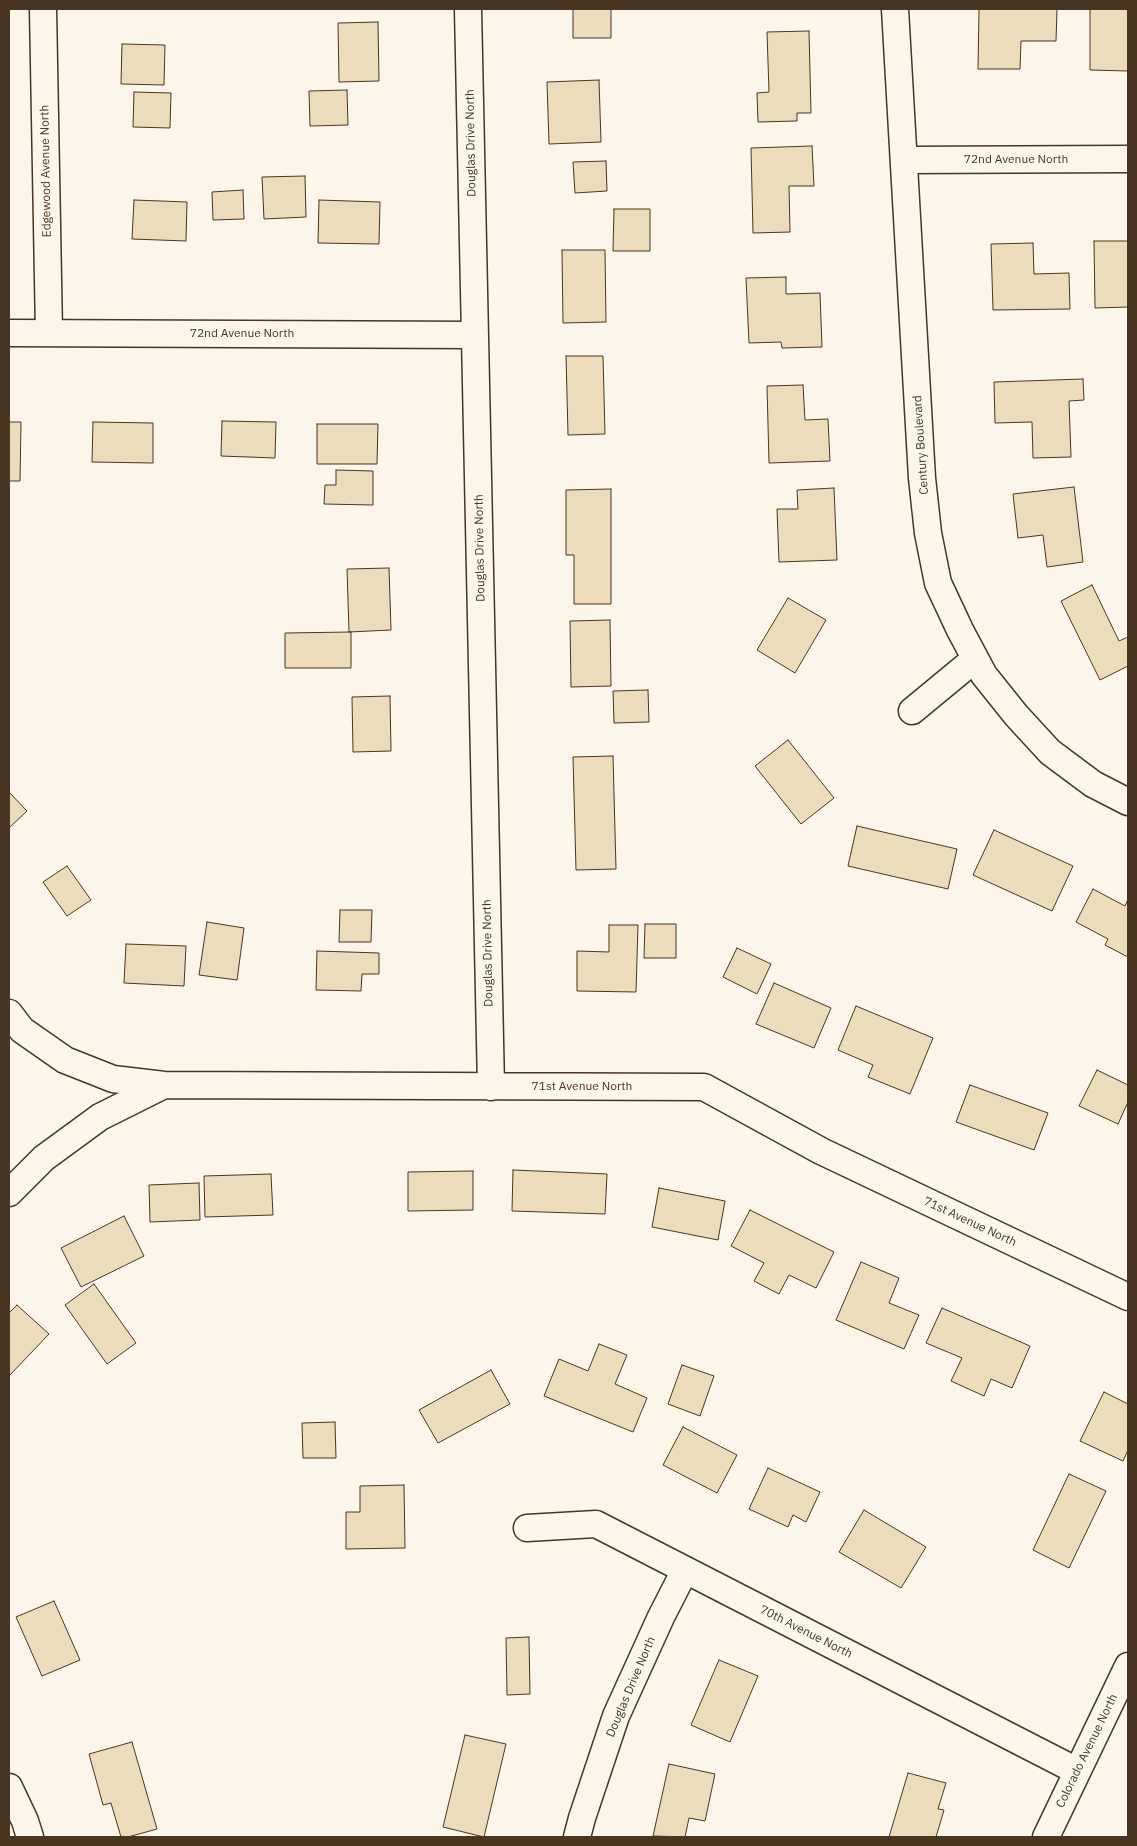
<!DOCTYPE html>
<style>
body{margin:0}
#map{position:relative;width:1137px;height:1846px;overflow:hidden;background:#fbf6e9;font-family:"IBM Plex Sans",sans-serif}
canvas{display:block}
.frame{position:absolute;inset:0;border:10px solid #4a3520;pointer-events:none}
</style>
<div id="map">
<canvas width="1137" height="1846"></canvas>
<div class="frame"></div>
</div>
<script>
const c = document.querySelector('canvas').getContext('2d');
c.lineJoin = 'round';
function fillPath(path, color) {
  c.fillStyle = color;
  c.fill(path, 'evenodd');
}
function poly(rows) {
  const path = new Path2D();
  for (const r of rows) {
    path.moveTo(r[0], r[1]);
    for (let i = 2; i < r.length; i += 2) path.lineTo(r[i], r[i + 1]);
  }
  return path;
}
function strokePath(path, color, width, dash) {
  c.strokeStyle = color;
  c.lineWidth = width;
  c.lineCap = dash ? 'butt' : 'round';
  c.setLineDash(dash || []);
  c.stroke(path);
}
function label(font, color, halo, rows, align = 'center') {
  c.font = font + ' "IBM Plex Sans",sans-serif';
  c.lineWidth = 4;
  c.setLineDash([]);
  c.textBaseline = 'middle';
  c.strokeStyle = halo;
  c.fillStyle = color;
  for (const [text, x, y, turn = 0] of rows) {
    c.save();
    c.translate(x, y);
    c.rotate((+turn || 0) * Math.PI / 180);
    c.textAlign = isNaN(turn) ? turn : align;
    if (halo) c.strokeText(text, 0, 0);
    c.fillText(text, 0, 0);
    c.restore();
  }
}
const building = poly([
 [573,9,611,9,611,38,573,38,573,9],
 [979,9,1057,9,1056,41,1021,41,1020,69,978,69,979,9],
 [1090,9,1128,9,1128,71,1090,70,1090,9],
 [378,22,379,81,339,82,338,23,378,22],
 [809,31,811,113,797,113,797,121,758,122,757,93,769,92,767,32,809,31],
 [122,44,165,45,164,85,121,84,122,44],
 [599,80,601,142,549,144,547,82,599,80],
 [347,90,348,125,310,126,309,91,347,90],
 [134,92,171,93,170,128,133,127,134,92],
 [812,146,814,186,789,186,790,232,753,233,751,148,812,146],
 [606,161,607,191,575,193,573,162,606,161],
 [305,176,306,217,264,219,262,177,305,176],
 [243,190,244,219,213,220,212,192,243,190],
 [134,200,187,202,186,241,132,239,134,200],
 [319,200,380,202,379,244,318,243,319,200],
 [614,209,650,209,650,251,613,251,614,209],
 [1094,241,1128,241,1128,307,1095,308,1094,241],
 [1033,243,1034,274,1069,273,1070,309,993,310,991,244,1033,243],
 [562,250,605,250,606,322,563,323,562,250],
 [786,277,786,294,820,293,822,347,782,348,781,342,749,343,746,278,786,277],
 [566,356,603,356,605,434,568,435,566,356],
 [1083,379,1084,400,1069,401,1071,457,1033,458,1032,422,995,423,994,382,1083,379],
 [803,385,805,420,828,419,830,461,769,463,767,386,803,385],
 [222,421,276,422,275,458,221,456,222,421],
 [9,422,21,422,20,481,9,481,9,422],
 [93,422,153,423,153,463,92,462,93,422],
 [317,424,378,424,377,464,317,464,317,424],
 [336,470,373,471,373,505,324,504,325,485,336,485,336,470],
 [1074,487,1083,562,1047,567,1043,535,1018,538,1013,494,1074,487],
 [834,488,837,560,779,562,777,509,798,509,797,490,834,488],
 [611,489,611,604,574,604,574,555,566,555,566,490,611,489],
 [389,568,391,630,349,632,347,569,389,568],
 [1092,585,1119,641,1128,637,1128,666,1100,680,1061,601,1092,585],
 [788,598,826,620,795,673,757,650,788,598],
 [610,620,611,686,571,687,570,621,610,620],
 [351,632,351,668,285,668,285,633,351,632],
 [648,690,649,722,614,723,613,691,648,690],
 [390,696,391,751,353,752,352,697,390,696],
 [788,740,834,798,801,824,755,766,788,740],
 [613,756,616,869,576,870,573,757,613,756],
 [9,792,27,811,9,828,9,792],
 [857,826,957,849,948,889,848,866,857,826],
 [994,830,1073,866,1052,911,973,875,994,830],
 [67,866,91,900,67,916,43,882,67,866],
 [1093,889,1125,906,1128,899,1128,957,1105,945,1108,939,1076,922,1093,889],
 [340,910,372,910,371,942,339,942,340,910],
 [207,922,244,928,237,980,199,975,207,922],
 [645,924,676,924,676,958,644,958,645,924],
 [609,925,638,925,636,992,577,991,577,951,609,952,609,925],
 [126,944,186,946,184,986,124,983,126,944],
 [737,948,771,964,757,994,723,977,737,948],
 [317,951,379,953,379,974,362,974,361,991,316,990,317,951],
 [774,983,831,1008,814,1048,756,1024,774,983],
 [856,1006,933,1038,910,1094,868,1077,873,1065,838,1050,856,1006],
 [1097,1070,1128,1085,1128,1102,1118,1124,1079,1106,1097,1070],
 [970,1085,1048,1113,1034,1150,956,1122,970,1085],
 [513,1170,607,1174,605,1214,512,1211,513,1170],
 [473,1171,473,1210,408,1211,408,1172,473,1171],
 [271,1174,273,1215,205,1217,204,1176,271,1174],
 [199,1183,200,1220,150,1222,149,1185,199,1183],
 [659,1188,725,1201,718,1240,652,1227,659,1188],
 [750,1210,834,1252,816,1288,789,1275,779,1294,754,1281,764,1263,731,1246,750,1210],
 [124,1216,144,1256,81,1287,61,1248,124,1216],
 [861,1262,899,1278,889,1303,919,1315,904,1349,836,1320,861,1262],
 [94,1284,136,1343,107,1364,65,1305,94,1284],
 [17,1305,49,1334,9,1376,9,1313,17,1305],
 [942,1308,1030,1346,1012,1388,991,1379,984,1396,951,1381,962,1358,926,1343,942,1308],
 [599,1344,627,1355,615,1384,647,1398,633,1432,544,1396,559,1359,588,1371,599,1344],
 [682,1365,714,1376,700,1416,668,1404,682,1365],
 [491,1370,510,1404,438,1443,419,1410,491,1370],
 [1104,1392,1128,1404,1128,1450,1123,1461,1080,1441,1104,1392],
 [335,1422,336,1458,303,1458,302,1423,335,1422],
 [683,1427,737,1455,717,1493,663,1465,683,1427],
 [768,1468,820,1492,806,1522,793,1515,788,1527,749,1509,768,1468],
 [1069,1474,1106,1491,1069,1568,1033,1550,1069,1474],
 [404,1485,405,1548,346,1549,346,1512,360,1512,360,1486,404,1485],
 [864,1510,926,1547,901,1588,839,1552,864,1510],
 [54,1601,80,1660,42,1676,16,1617,54,1601],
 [529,1637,530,1694,507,1695,506,1638,529,1637],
 [719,1660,758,1676,730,1742,691,1725,719,1660],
 [465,1735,506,1744,484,1837,443,1827,465,1735],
 [132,1742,157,1829,128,1837,121,1837,111,1803,103,1805,89,1754,132,1742],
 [669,1764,715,1774,705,1821,689,1818,685,1837,653,1836,669,1764],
 [908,1773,946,1783,938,1809,944,1810,936,1837,889,1837,908,1773]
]);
fillPath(building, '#ecdcbc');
strokePath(building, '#4a3520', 1);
const street = poly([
 [43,9,49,333],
 [468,9,491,1087],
 [895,9,922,478,928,533,938,583,960,630,984,675,1016,715,1050,752,1093,784,1128,802],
 [904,160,1128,159],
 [9,333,475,335],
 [912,711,975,659],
 [9,1013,22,1030,65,1060,113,1079,164,1085,704,1087,821,1151,1128,1297],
 [9,1193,44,1158,100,1117,164,1085],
 [527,1528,596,1524,1077,1771],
 [9,1787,25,1821,30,1837],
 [577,1837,582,1818,616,1716,661,1617,685,1570],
 [1046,1837,1128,1666]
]);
strokePath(street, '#4a3520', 29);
strokePath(street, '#fbf6e9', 26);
label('12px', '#4a3520', '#fbf6e9', [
 ["Douglas Drive North",471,143,-91],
 ["72nd Avenue North",1016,160],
 ["Edgewood Avenue North",46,171,-91],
 ["72nd Avenue North",242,334],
 ["Century Boulevard",921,445,-94],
 ["Douglas Drive North",480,548,-91],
 ["Douglas Drive North",488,953,-91],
 ["71st Avenue North",582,1087],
 ["71st Avenue North",970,1222,25],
 ["70th Avenue North",806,1632,27],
 ["Douglas Drive North",631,1687,-67],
 ["Colorado Avenue North",1087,1751,-64]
]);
</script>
